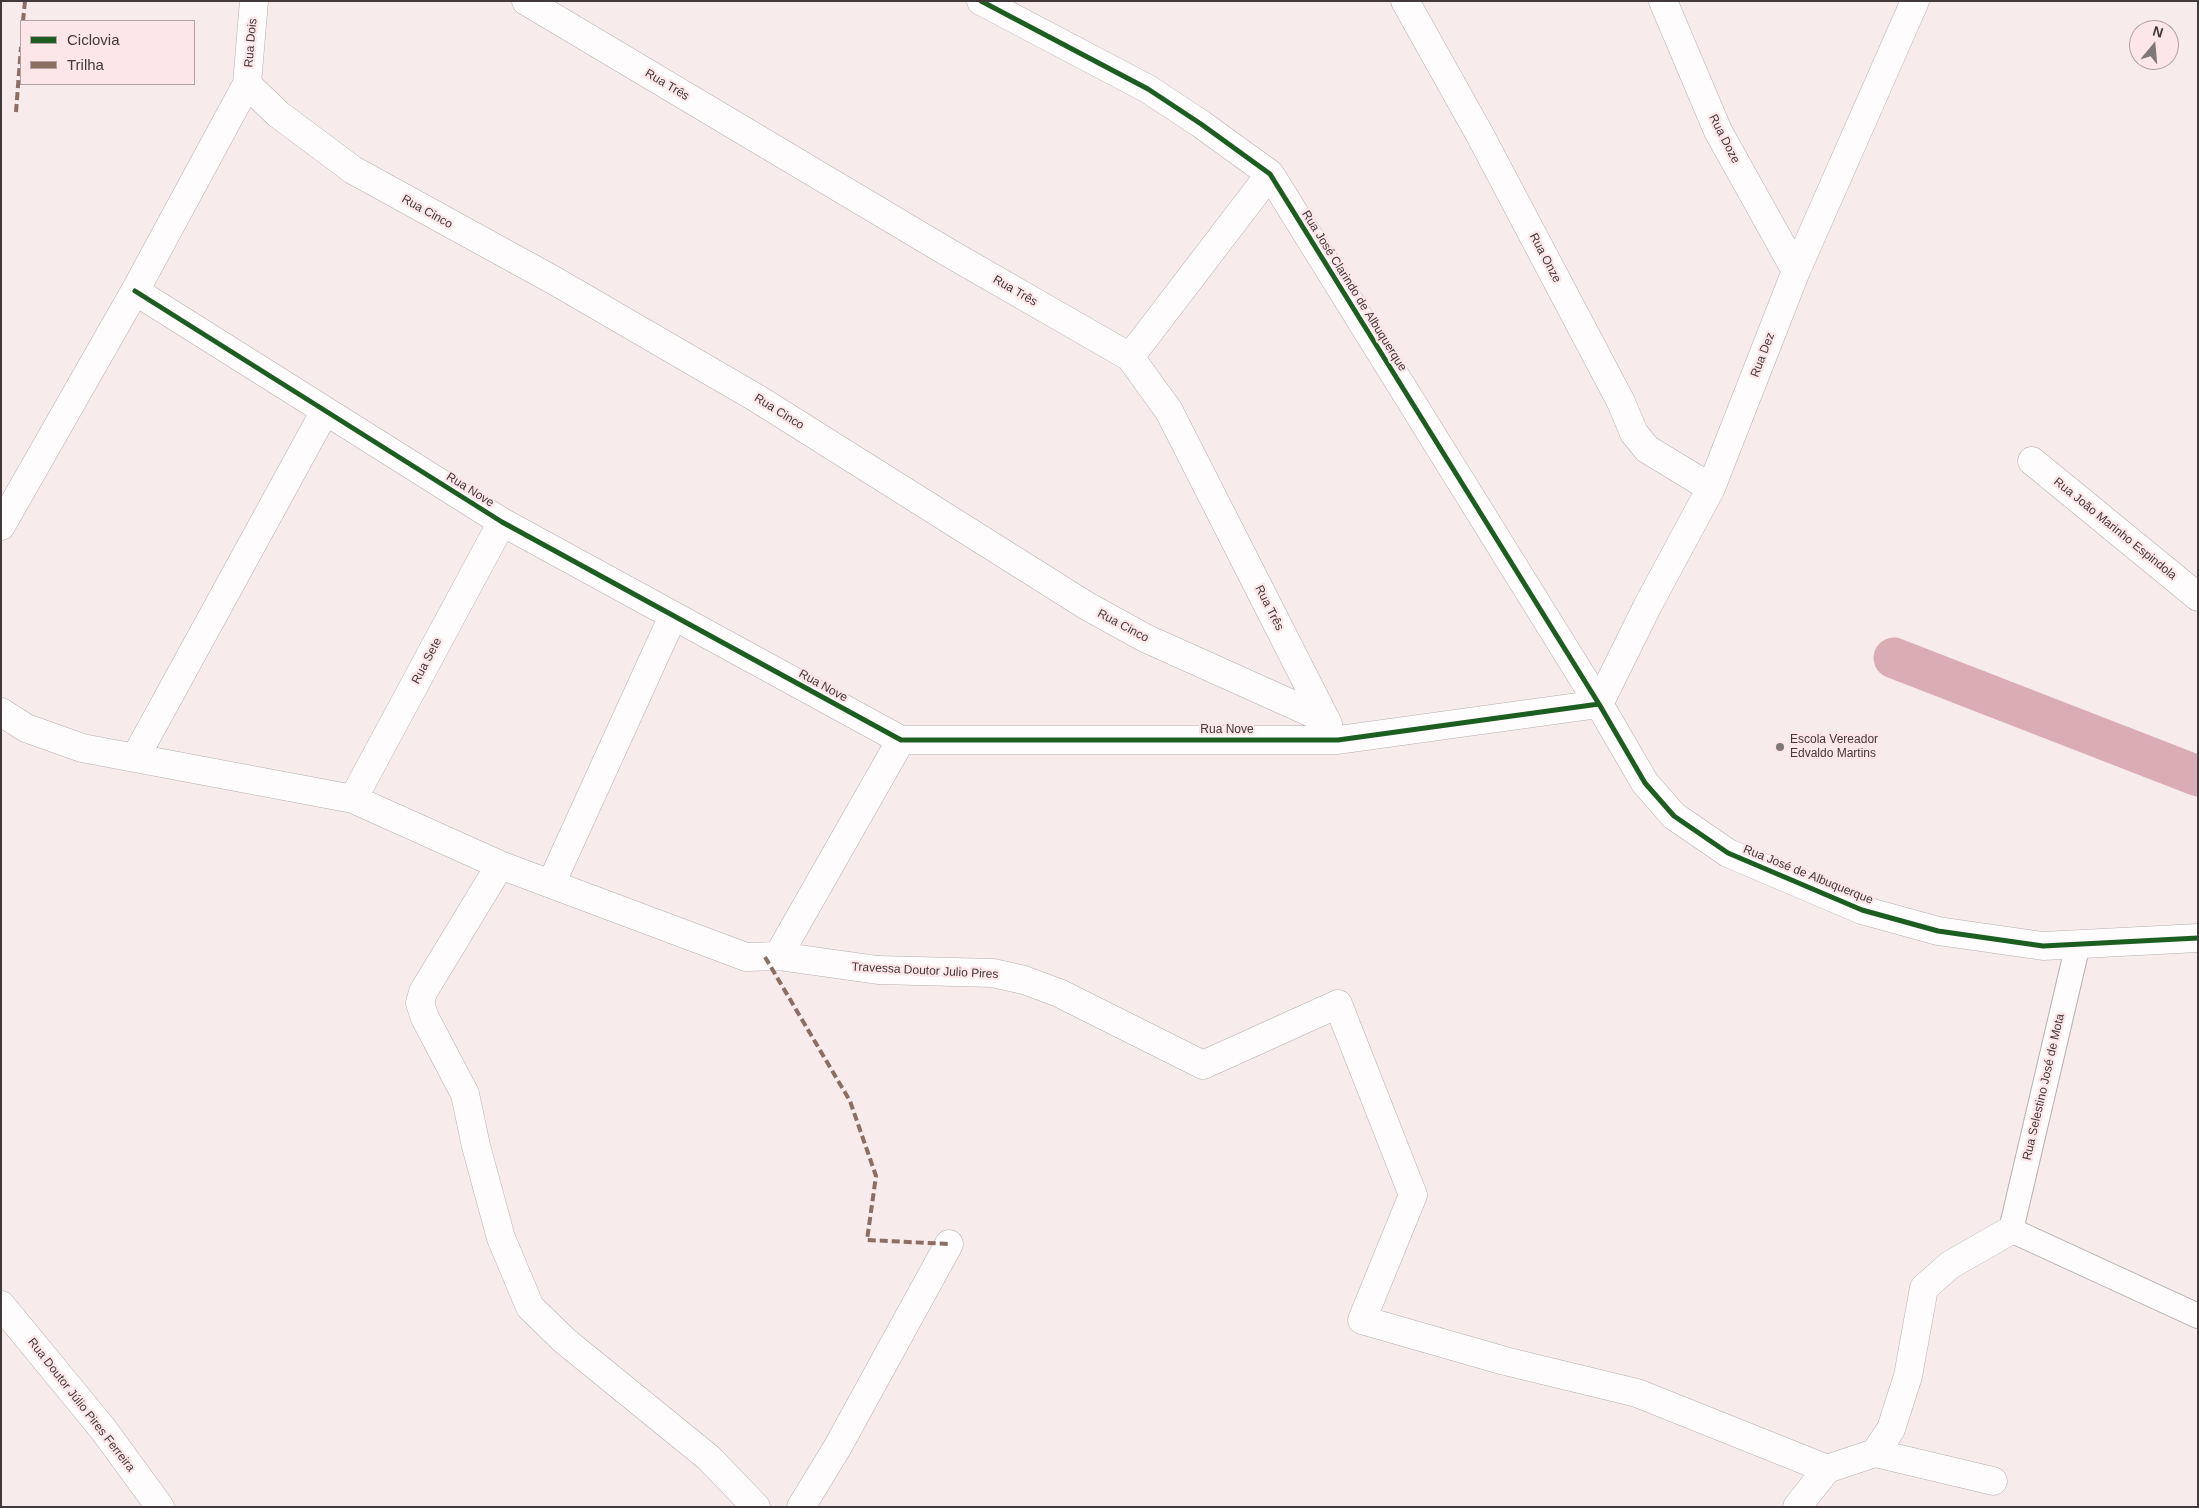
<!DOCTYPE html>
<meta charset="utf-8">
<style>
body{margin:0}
#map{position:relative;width:2199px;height:1508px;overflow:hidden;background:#f7ebec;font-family:Arial,sans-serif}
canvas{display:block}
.frame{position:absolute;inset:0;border:2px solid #43383a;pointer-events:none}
.legend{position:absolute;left:20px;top:20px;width:175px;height:65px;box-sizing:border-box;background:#fce6e8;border:1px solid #b2a0a2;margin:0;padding:6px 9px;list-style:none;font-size:15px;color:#43383a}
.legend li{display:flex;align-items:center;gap:10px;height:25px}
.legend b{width:25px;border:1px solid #b2a0a2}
.north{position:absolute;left:2129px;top:20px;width:50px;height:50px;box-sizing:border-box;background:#fce6e8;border:1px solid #b2a0a2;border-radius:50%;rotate:17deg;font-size:14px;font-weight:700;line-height:20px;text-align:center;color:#43383a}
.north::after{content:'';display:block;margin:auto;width:18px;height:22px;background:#827778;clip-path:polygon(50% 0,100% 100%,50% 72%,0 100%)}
</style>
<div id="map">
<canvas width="2199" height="1508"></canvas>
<div class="frame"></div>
<ul class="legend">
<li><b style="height:6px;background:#1b5e20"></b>Ciclovia</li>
<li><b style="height:6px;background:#8d6e63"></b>Trilha</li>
</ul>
<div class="north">N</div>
</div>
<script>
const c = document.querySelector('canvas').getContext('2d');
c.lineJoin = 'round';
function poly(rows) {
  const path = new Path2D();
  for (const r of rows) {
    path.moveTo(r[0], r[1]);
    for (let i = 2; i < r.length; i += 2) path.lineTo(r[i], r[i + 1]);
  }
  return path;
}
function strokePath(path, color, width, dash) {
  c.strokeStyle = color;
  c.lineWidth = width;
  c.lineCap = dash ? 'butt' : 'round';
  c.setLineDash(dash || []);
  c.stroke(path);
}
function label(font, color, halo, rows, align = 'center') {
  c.font = font + ' Arial,sans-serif';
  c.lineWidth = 4.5;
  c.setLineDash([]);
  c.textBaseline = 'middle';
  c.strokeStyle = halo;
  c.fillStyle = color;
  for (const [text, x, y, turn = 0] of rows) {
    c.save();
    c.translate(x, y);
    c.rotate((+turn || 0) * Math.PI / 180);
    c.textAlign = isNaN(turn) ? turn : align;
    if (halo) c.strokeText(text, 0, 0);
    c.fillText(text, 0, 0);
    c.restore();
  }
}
strokePath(poly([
 [1894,658,2198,776]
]), '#daacb3', 41);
const service = poly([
 [2078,944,2011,1230,2198,1316]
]);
const minor = poly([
 [526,1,949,253,1130,357,1169,411,1328,724],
 [981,1,1148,89,1201,124,1270,174,1599,704,1645,783,1674,816,1728,853,1862,910,1938,931,2043,946,2198,938],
 [1405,1,1480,135,1621,402,1634,433,1647,449,1711,488],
 [1663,1,1718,131,1796,271],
 [247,84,278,114,353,170,555,281,758,399,1087,606,1145,638,1325,719],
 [135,291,502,522,901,740,1338,740,1599,704],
 [1130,357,1270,174],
 [2032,461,2198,597],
 [1,526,135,291,247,84,254,1],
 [1599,704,1648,605,1711,488,1796,271,1915,1],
 [1,712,26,728,82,748,353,799,500,865,746,957,778,956,901,740],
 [135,758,325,411],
 [353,799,502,522],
 [500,865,423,992,420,1003,425,1018,465,1094,476,1146,501,1238,530,1307,565,1341,709,1458,756,1507],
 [551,884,673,616],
 [778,956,878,970,993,973,1024,980,1059,993,1203,1065,1338,1004,1413,1195,1362,1320,1505,1361,1637,1393,1827,1469],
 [1875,1453,1891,1429,1908,1376,1924,1288,1950,1265,2011,1230],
 [801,1507,837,1448,949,1244],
 [1797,1507,1827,1469,1875,1453,1993,1481]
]);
const tertiary = poly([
 [1,1305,103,1429,160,1507]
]);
strokePath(service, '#b8aeb0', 26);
strokePath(minor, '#b8aeb0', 29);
strokePath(tertiary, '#b8aeb0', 29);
strokePath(service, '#fefcfc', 24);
strokePath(minor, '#fefcfc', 28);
strokePath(tertiary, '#fefcfc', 28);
strokePath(poly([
 [23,21,25,1],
 [16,112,21,47],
 [765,957,850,1101,876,1176,867,1240,949,1244]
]), '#8d6e63', 4, [8, 4]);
strokePath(poly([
 [981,1,1148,89,1201,124,1270,174,1599,704,1645,783,1674,816,1728,853,1862,910,1938,931,2043,946,2198,938],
 [135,291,502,522,901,740,1338,740,1599,704]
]), '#1b5e20', 5);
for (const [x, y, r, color] of [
 [1780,747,5,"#827778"]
]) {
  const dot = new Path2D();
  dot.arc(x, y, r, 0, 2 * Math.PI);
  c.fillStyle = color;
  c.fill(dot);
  strokePath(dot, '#fce6e8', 2);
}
label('12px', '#43383a', '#fce6e8', [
 ["Rua Dois",251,43,-85],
 ["Rua Três",667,85,31],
 ["Rua Doze",1724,139,63],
 ["Rua Cinco",427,212,29],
 ["Rua Onze",1545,258,62],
 ["Rua Três",1015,291,30],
 ["Rua José Clarindo de Albuquerque",1354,291,58],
 ["Rua Dez",1763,355,-69],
 ["Rua Cinco",779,412,32],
 ["Rua Nove",470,490,32],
 ["Rua João Marinho Espindola",2115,529,39],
 ["Rua Três",1269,608,63],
 ["Rua Cinco",1123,626,28],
 ["Rua Sete",427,661,-62],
 ["Rua Nove",823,686,29],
 ["Rua Nove",1227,730],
 ["Rua José de Albuquerque",1808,875,22],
 ["Travessa Doutor Julio Pires",925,971,3],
 ["Rua Selestino José de Mota",2044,1087,-77],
 ["Rua Doutor Júlio Pires Ferreira",81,1405,52]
]);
label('12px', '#43383a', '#fce6e8', [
 ["Escola Vereador",1790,740],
 ["Edvaldo Martins",1790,754]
], 'left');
</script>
